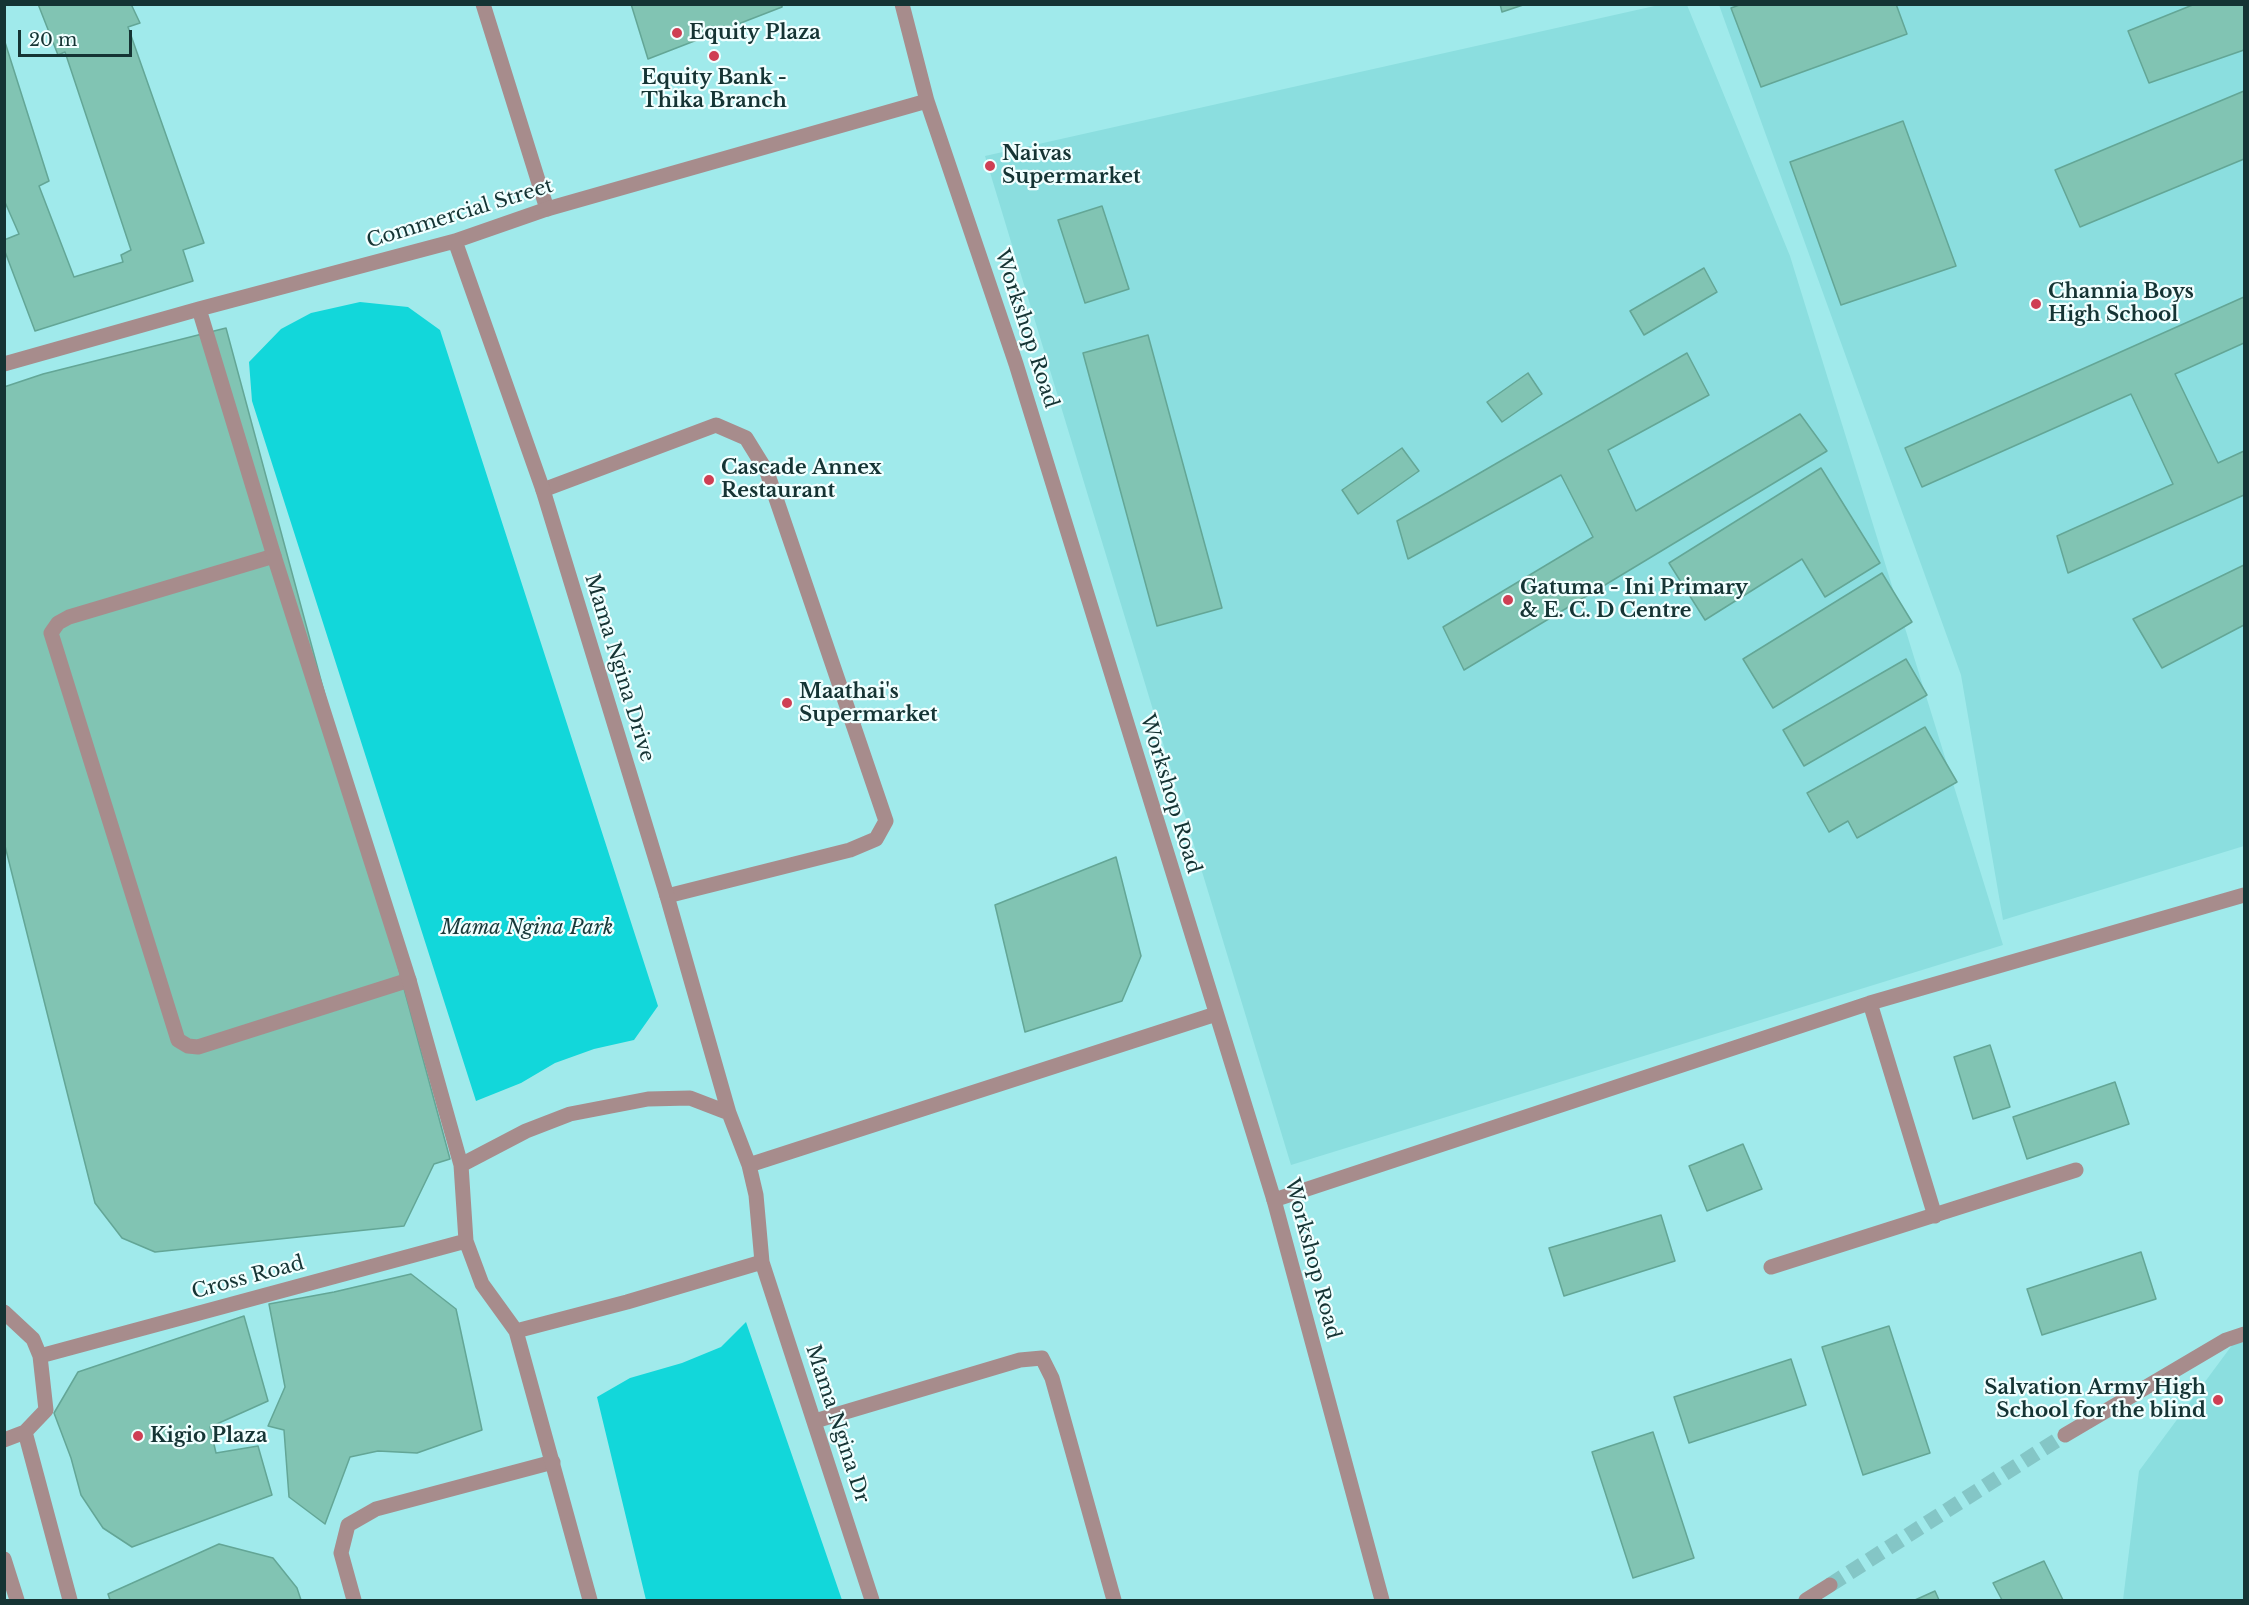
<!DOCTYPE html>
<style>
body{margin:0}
#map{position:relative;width:2249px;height:1605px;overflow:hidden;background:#a0eaeb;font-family:"Libre Baskerville",serif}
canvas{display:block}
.frame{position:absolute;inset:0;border:6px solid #153434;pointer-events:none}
.scale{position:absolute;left:18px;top:30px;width:114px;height:27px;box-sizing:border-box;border:3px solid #153434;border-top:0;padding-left:8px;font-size:18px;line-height:21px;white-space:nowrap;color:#153434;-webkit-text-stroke:4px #f1ffff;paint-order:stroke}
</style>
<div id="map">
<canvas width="2249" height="1605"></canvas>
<div class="frame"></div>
<div class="scale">20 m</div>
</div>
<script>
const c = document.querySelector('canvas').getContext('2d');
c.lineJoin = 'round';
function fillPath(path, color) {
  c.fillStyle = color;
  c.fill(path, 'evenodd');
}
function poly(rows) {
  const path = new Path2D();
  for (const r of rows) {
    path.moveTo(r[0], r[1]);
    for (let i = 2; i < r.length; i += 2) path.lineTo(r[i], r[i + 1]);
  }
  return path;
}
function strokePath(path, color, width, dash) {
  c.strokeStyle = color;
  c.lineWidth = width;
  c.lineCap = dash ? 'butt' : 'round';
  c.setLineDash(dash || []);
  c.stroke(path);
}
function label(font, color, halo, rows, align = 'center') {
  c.font = font + ' "Libre Baskerville",serif';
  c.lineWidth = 4.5;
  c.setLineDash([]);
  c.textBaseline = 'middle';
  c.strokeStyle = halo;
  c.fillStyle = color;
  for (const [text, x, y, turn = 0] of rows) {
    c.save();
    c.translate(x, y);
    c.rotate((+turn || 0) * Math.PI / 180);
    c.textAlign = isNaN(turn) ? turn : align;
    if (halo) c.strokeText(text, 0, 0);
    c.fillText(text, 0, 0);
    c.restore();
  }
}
fillPath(poly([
 [1659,5,1687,5,1790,256,2003,945,1291,1165,985,156],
 [1719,5,2244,5,2244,846,2003,920,1961,675],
 [2244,1329,2244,1600,2123,1600,2139,1471]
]), '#8bdedf');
fillPath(poly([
 [360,302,408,307,440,330,658,1006,634,1040,594,1049,555,1063,521,1083,476,1101,252,401,249,362,281,329,311,313],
 [746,1322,842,1600,646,1600,597,1397,630,1378,682,1363,721,1347]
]), '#12d7da');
const building = poly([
 [38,4,131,4,140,23,128,27,204,243,183,250,193,281,35,331,4,249,4,240,19,234,4,200,4,39,49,181,39,186,74,277,123,262,121,255,131,250,65,52,58,55,38,4],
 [631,4,782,4,782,7,648,59,631,4],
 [1500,4,1526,4,1502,12,1500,4],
 [1742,4,1896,4,1907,34,1761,87,1731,8,1742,4],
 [2195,4,2244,4,2244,50,2149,83,2128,31,2195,4],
 [2244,91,2244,159,2080,227,2055,170,2244,91],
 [1903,121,1956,266,1841,305,1790,162,1903,121],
 [1102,206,1129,289,1085,303,1058,220,1102,206],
 [1704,268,1717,292,1644,335,1630,311,1704,268],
 [2244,297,2244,343,2175,374,2218,463,2244,451,2244,495,2068,573,2057,536,2173,484,2131,394,1922,487,1905,448,2244,297],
 [226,328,450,1159,434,1164,404,1226,155,1252,122,1238,95,1203,4,842,4,387,43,374,226,328],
 [1148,335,1222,608,1157,626,1083,353,1148,335],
 [1687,353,1709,395,1608,450,1636,511,1800,414,1827,451,1464,670,1443,627,1593,537,1561,475,1408,559,1397,521,1687,353],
 [1528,373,1542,394,1502,422,1487,402,1528,373],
 [1402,448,1419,471,1358,514,1342,490,1402,448],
 [1821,468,1880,563,1825,597,1802,559,1705,620,1669,563,1821,468],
 [2244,565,2244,625,2162,668,2133,619,2244,565],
 [1882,573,1912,622,1773,708,1743,659,1882,573],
 [1906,659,1927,695,1804,766,1783,730,1906,659],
 [1925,727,1957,782,1857,838,1848,821,1829,832,1807,793,1925,727],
 [1116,857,1141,956,1122,1001,1025,1032,995,905,1116,857],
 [1990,1045,2010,1107,1973,1119,1954,1057,1990,1045],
 [2115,1082,2129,1124,2027,1159,2013,1117,2115,1082],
 [1743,1144,1762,1189,1707,1211,1689,1166,1743,1144],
 [1661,1215,1675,1261,1564,1296,1549,1248,1661,1215],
 [2141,1252,2156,1299,2042,1335,2027,1289,2141,1252],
 [411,1274,456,1309,482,1430,417,1453,378,1451,350,1457,325,1524,289,1497,284,1430,268,1426,285,1387,269,1304,334,1292,411,1274],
 [244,1316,268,1401,210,1427,216,1453,258,1446,272,1495,132,1547,103,1528,81,1495,71,1458,54,1413,78,1372,244,1316],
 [1889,1326,1930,1453,1863,1475,1822,1347,1889,1326],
 [1791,1359,1806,1405,1689,1443,1674,1397,1791,1359],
 [1653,1432,1694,1558,1633,1578,1592,1452,1653,1432],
 [219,1544,273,1558,297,1588,301,1600,110,1600,108,1594,219,1544],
 [2044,1561,2063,1600,2002,1600,1993,1583,2044,1561],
 [1935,1591,1939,1600,1915,1600,1935,1591]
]);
fillPath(building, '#81c4b3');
strokePath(building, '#63a696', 1.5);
strokePath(poly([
 [1830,1585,2065,1435]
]), '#84c6c6', 15, [15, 8]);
strokePath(poly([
 [483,4,547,209],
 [543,490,716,425,746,438,767,472,886,821,876,839,850,850,667,896],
 [274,556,69,617,58,623,51,633,178,1040,188,1046,198,1047,409,980],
 [1870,1003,1935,1216],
 [1274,1200,1870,1003,2244,895],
 [1771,1267,2076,1170],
 [815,1421,1020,1360,1042,1358,1052,1378,1114,1600],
 [2065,1435,2226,1340,2244,1334],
 [354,1600,341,1553,348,1525,376,1509,553,1462]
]), '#a78c8c', 15);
strokePath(poly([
 [902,4,927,101,1016,364,1274,1200,1382,1600],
 [455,241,543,490,667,896,729,1113],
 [199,309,274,556,409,980,461,1165],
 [4,364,199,309,455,241,547,209,927,101],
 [749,1165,1216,1014],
 [762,1262,627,1302,516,1331,482,1284,466,1241,461,1165,526,1131,570,1114,648,1099,690,1098,729,1113,749,1165,756,1195,762,1262,872,1600],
 [4,1312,33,1339,40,1356,46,1410,25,1432,4,1440],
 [516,1331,590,1600],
 [40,1356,466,1241],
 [25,1432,70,1600],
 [4,1559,17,1600],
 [1806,1600,1830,1585]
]), '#a78c8c', 15);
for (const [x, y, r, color] of [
 [677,33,6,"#cf3f54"],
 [714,56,6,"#cf3f54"],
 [990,166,6,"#cf3f54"],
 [2036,304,6,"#cf3f54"],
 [709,480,6,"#cf3f54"],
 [1508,600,6,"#cf3f54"],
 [787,703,6,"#cf3f54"],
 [2218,1400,6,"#cf3f54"],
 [138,1436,6,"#cf3f54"]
]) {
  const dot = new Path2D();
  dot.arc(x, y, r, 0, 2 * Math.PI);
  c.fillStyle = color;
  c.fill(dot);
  strokePath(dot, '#f1ffff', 2);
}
label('bold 20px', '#153434', '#f1ffff', [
 ["Equity Plaza",689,33],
 ["Equity Bank -",714,78,"center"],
 ["Thika Branch",714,101,"center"],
 ["Naivas",1002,154],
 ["Supermarket",1002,177],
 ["Channia Boys",2048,292],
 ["High School",2048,315],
 ["Cascade Annex",721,468],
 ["Restaurant",721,491],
 ["Gatuma - Ini Primary",1520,588],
 ["& E. C. D Centre",1520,611],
 ["Maathai's",799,692],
 ["Supermarket",799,715],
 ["Salvation Army High",2206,1388,"right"],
 ["School for the blind",2206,1411,"right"],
 ["Kigio Plaza",150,1436]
], 'left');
label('20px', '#153434', '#f1ffff', [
 ["Commercial Street",460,214,-17],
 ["Workshop Road",1026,329,72],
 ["Mama Ngina Drive",619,668,73],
 ["Workshop Road",1170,794,73],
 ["Workshop Road",1312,1259,75],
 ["Cross Road",248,1278,-15],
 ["Mama Ngina Dr",837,1424,72]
]);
label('italic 20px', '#18393a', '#f1ffff', [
 ["Mama Ngina Park",527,928]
]);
</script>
